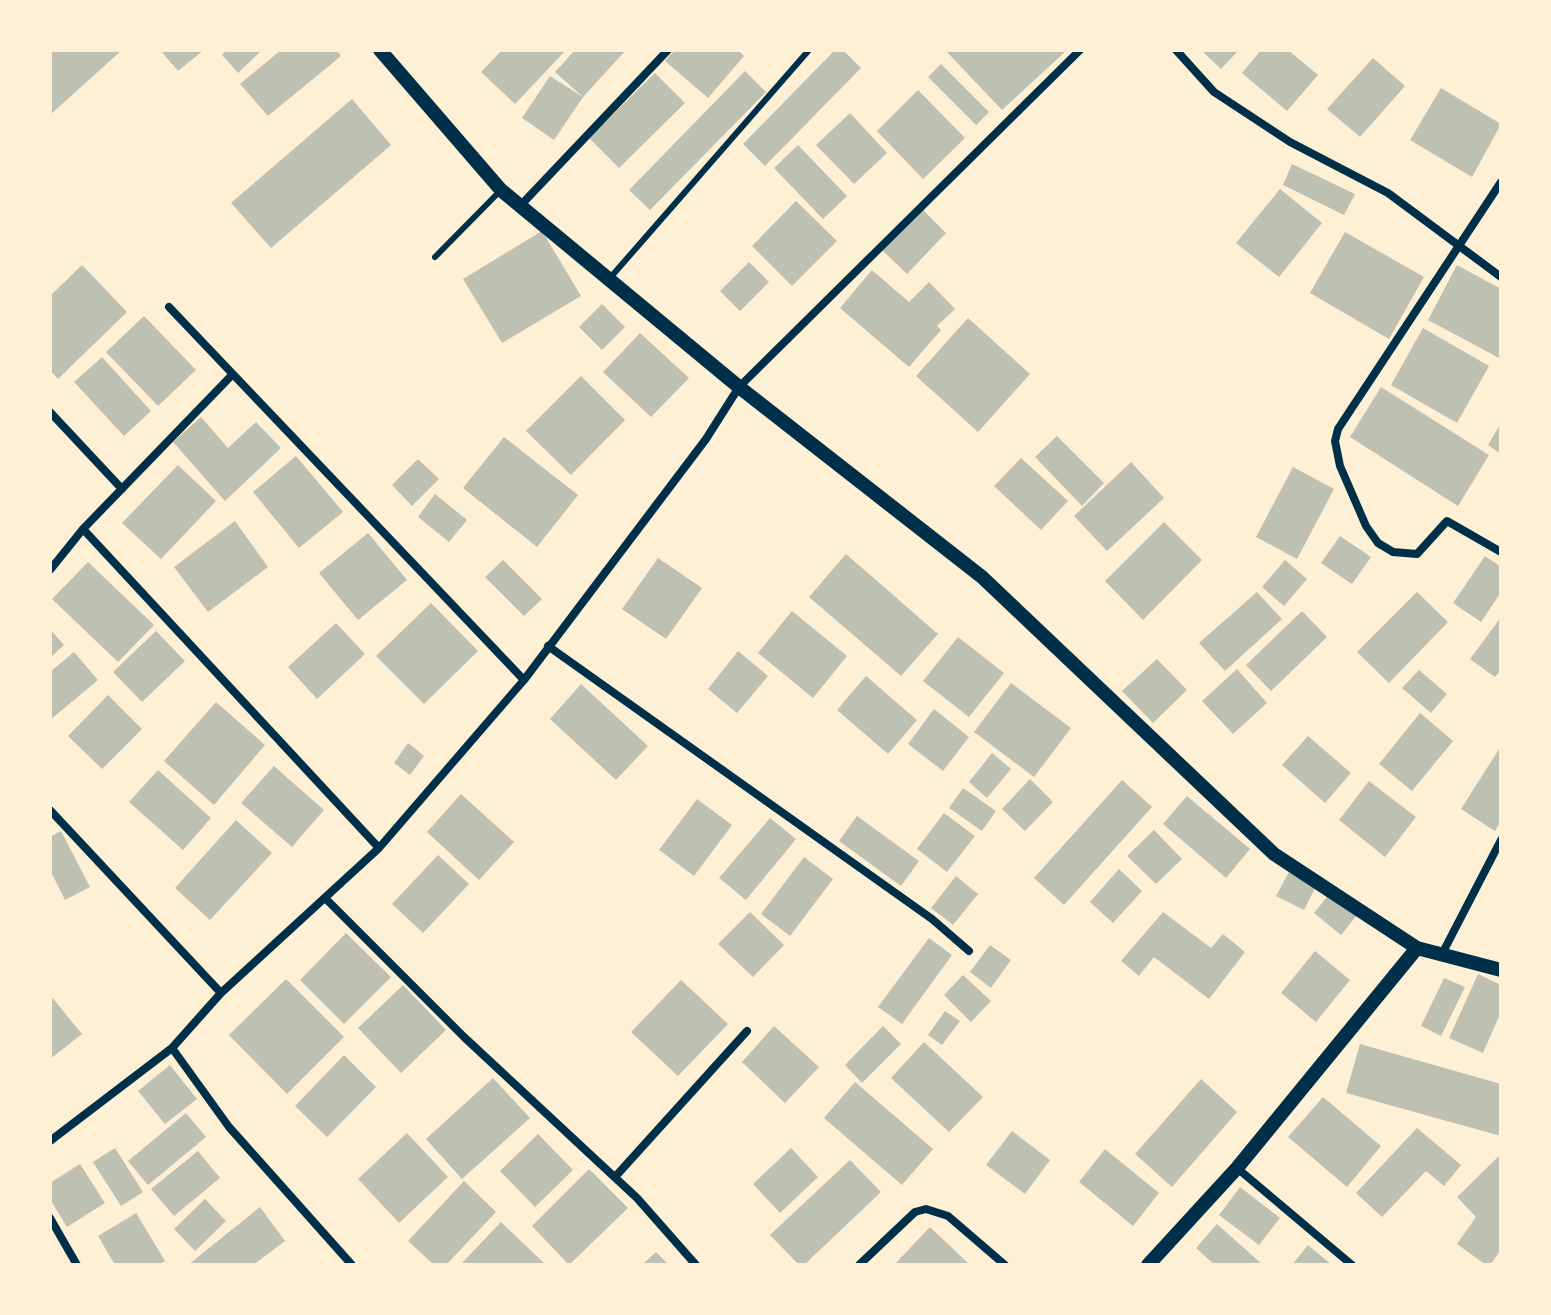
<!DOCTYPE html>
<style>
body{margin:0}
#map{position:relative;width:1551px;height:1315px;overflow:hidden;background:#fdf0d5;font-family:"Zilla Slab",serif}
canvas{display:block}
.frame{position:absolute;inset:0;border:52px solid #fdf0d5;pointer-events:none}
</style>
<div id="map">
<canvas width="1551" height="1315"></canvas>
<div class="frame"></div>
</div>
<script>
const c = document.querySelector('canvas').getContext('2d');
c.lineJoin = 'round';
function fillPath(path, color) {
  c.fillStyle = color;
  c.fill(path, 'evenodd');
}
function poly(rows) {
  const path = new Path2D();
  for (const r of rows) {
    path.moveTo(r[0], r[1]);
    for (let i = 2; i < r.length; i += 2) path.lineTo(r[i], r[i + 1]);
  }
  return path;
}
function strokePath(path, color, width, dash) {
  c.strokeStyle = color;
  c.lineWidth = width;
  c.lineCap = dash ? 'butt' : 'round';
  c.setLineDash(dash || []);
  c.stroke(path);
}
fillPath(poly([
 [50,50,122,50,50,115],
 [160,50,204,50,178,71],
 [227,50,262,50,238,73,222,55],
 [281,50,336,50,341,56,268,116,240,84],
 [502,50,566,50,515,104,481,72],
 [575,50,626,50,583,97,555,72],
 [675,50,738,50,744,56,708,98,665,61],
 [835,50,843,50,861,68,765,166,743,144],
 [945,50,1067,50,1002,110],
 [1201,50,1239,50,1221,69],
 [1261,50,1288,50,1318,75,1287,111,1242,73],
 [1373,58,1405,86,1360,137,1327,109],
 [941,64,989,112,976,125,928,77],
 [745,71,766,92,650,210,629,190],
 [655,73,685,103,619,168,589,138],
 [550,76,583,97,554,140,522,118],
 [1441,88,1501,124,1472,177,1410,140],
 [918,90,965,138,923,179,877,131],
 [352,99,391,145,271,248,231,203],
 [850,113,887,153,854,184,816,145],
 [798,145,847,196,823,219,774,168],
 [1292,164,1355,194,1344,215,1283,185],
 [1280,189,1322,223,1279,277,1236,243],
 [796,201,837,241,792,286,752,246],
 [922,209,946,233,907,274,882,250],
 [542,231,581,296,502,343,463,279],
 [1345,232,1424,277,1389,339,1310,293],
 [749,262,769,282,740,311,720,291],
 [82,265,127,312,58,379,50,370,50,296],
 [1457,265,1501,289,1501,359,1428,320],
 [872,270,909,302,929,282,955,309,937,326,941,330,909,367,840,308],
 [602,304,625,327,602,350,579,327],
 [144,316,196,370,158,406,106,352],
 [968,318,1030,374,978,432,916,376],
 [1423,328,1489,366,1457,423,1391,385],
 [640,333,689,378,651,417,603,372],
 [102,357,151,411,124,436,74,382],
 [581,376,625,420,571,475,526,431],
 [1381,387,1489,455,1458,506,1350,437],
 [201,417,228,448,256,422,281,448,225,501,173,442],
 [1501,423,1501,454,1488,445],
 [1057,436,1104,483,1082,506,1035,457],
 [504,437,578,495,537,547,463,488],
 [296,456,343,512,299,548,253,492],
 [1021,458,1068,501,1041,530,994,486],
 [418,459,439,479,412,506,392,485],
 [1131,462,1164,498,1107,551,1074,516],
 [178,465,216,501,161,559,122,523],
 [1293,467,1334,489,1297,559,1256,537],
 [435,494,467,520,449,542,418,517],
 [235,521,268,567,208,612,174,567],
 [1164,522,1202,560,1143,620,1105,581],
 [368,533,407,580,358,620,319,573],
 [1340,536,1371,557,1352,584,1321,563],
 [846,554,938,634,901,676,809,597],
 [1485,556,1501,567,1501,592,1481,622,1453,603],
 [658,558,702,588,666,639,622,609],
 [503,560,542,599,524,616,485,577],
 [1285,560,1307,579,1284,606,1262,587],
 [88,562,154,625,118,662,52,599],
 [1257,592,1282,619,1225,671,1199,643],
 [1417,592,1448,622,1389,683,1357,652],
 [431,603,478,651,424,704,376,656],
 [792,611,847,656,813,698,758,653],
 [1302,611,1327,637,1271,691,1246,665],
 [1501,617,1501,670,1495,677,1470,659],
 [336,623,365,654,317,699,288,667],
 [50,629,64,645,50,658],
 [156,631,185,661,142,702,113,672],
 [958,637,1004,673,969,717,923,681],
 [738,651,768,676,737,713,708,689],
 [74,652,98,680,50,720,50,672],
 [1157,659,1187,690,1153,723,1122,691],
 [1237,669,1267,703,1233,734,1202,701],
 [1419,670,1447,694,1431,713,1402,688],
 [866,676,917,720,888,754,837,710],
 [1011,683,1071,728,1034,777,974,732],
 [581,684,648,746,616,780,550,719],
 [108,695,142,729,102,769,68,736],
 [216,702,265,745,214,805,164,761],
 [934,709,969,737,943,771,908,744],
 [1420,713,1453,741,1412,791,1379,764],
 [1308,736,1351,773,1325,803,1282,765],
 [408,743,424,756,410,775,394,763],
 [1501,746,1501,821,1495,831,1461,809],
 [992,753,1011,769,987,798,969,782],
 [274,766,324,810,292,847,241,803],
 [158,770,211,818,183,850,129,802],
 [1030,779,1053,802,1025,831,1002,809],
 [1122,780,1152,807,1064,905,1034,878],
 [1369,781,1416,817,1385,857,1339,820],
 [963,788,996,811,982,831,949,808],
 [461,794,514,842,479,880,427,832],
 [1187,796,1250,849,1226,878,1163,824],
 [697,799,732,825,694,876,659,850],
 [944,813,975,836,947,872,917,849],
 [857,816,919,861,901,886,839,841],
 [770,818,796,839,746,900,719,878],
 [236,820,272,853,210,920,175,888],
 [1154,830,1182,859,1156,884,1127,856],
 [61,831,90,887,65,900,50,870,50,837],
 [438,855,469,884,423,933,392,904],
 [804,857,833,879,790,936,761,914],
 [1119,869,1142,891,1113,923,1090,902],
 [1290,870,1317,884,1304,910,1276,896],
 [956,876,978,894,953,925,931,908],
 [1330,893,1357,915,1341,935,1314,913],
 [750,912,784,945,753,977,718,944],
 [1163,912,1211,948,1223,934,1245,952,1209,999,1154,957,1139,976,1121,961],
 [346,933,391,977,344,1024,300,980],
 [929,938,952,955,902,1024,878,1007],
 [990,945,1011,960,991,988,970,972],
 [1315,951,1350,980,1316,1022,1281,993],
 [1478,974,1501,985,1501,1012,1483,1053,1449,1038],
 [963,975,991,1001,971,1022,944,995],
 [1444,978,1465,987,1441,1036,1421,1026],
 [286,979,344,1037,287,1094,229,1035],
 [681,980,728,1024,678,1076,631,1032],
 [403,985,446,1030,401,1073,358,1028],
 [50,995,82,1034,50,1059],
 [945,1011,960,1021,942,1045,928,1035],
 [774,1026,819,1067,785,1103,742,1062],
 [883,1026,901,1044,862,1083,845,1065],
 [924,1042,983,1097,949,1132,891,1078],
 [1360,1044,1501,1084,1501,1136,1346,1093],
 [344,1055,376,1087,327,1137,295,1106],
 [170,1065,197,1099,165,1124,138,1091],
 [493,1078,530,1118,462,1179,426,1139],
 [1201,1079,1237,1112,1172,1187,1135,1154],
 [855,1082,933,1149,902,1185,824,1118],
 [1323,1097,1381,1146,1347,1187,1288,1137],
 [186,1113,206,1137,148,1185,128,1161],
 [1417,1128,1461,1165,1444,1186,1426,1171,1382,1217,1356,1193],
 [1012,1131,1050,1160,1025,1194,986,1165],
 [407,1133,448,1177,399,1223,358,1179],
 [538,1134,573,1170,535,1207,500,1171],
 [115,1148,143,1192,121,1206,93,1162],
 [791,1148,818,1177,780,1213,753,1184],
 [1105,1149,1159,1193,1133,1226,1079,1182],
 [198,1151,220,1178,174,1216,151,1189],
 [1501,1154,1501,1250,1490,1265,1486,1265,1457,1244,1476,1217,1457,1197],
 [850,1160,881,1192,804,1265,799,1265,770,1235],
 [80,1164,105,1203,67,1227,50,1199,50,1183],
 [589,1169,628,1208,569,1265,532,1226],
 [464,1181,496,1212,446,1265,434,1265,408,1241],
 [1240,1187,1280,1218,1259,1245,1219,1215],
 [205,1199,226,1221,195,1251,174,1229],
 [260,1207,285,1241,253,1265,188,1265],
 [136,1213,165,1261,159,1265,115,1265,98,1236],
 [501,1222,546,1265,460,1265],
 [1217,1224,1263,1265,1215,1265,1196,1248],
 [930,1227,970,1265,894,1265],
 [1308,1245,1332,1265,1292,1265],
 [656,1252,669,1265,642,1265]
]), '#bec0b2');
strokePath(poly([
 [435,257,501,190],
 [610,278,809,50]
]), '#003049', 6);
strokePath(poly([
 [1176,50,1214,92,1290,142,1388,193,1501,277],
 [1501,182,1338,429,1335,441,1340,466,1366,526,1378,543,1393,552,1417,554,1447,521,1501,552],
 [520,206,668,50],
 [169,307,524,680],
 [50,412,122,489],
 [83,529,379,848],
 [50,570,83,529,232,375],
 [548,646,932,919,969,951],
 [50,810,221,993],
 [326,899,464,1037,637,1198,696,1265],
 [1442,954,1501,840],
 [172,1048,229,1127,352,1265],
 [50,1141,172,1048,221,993,379,848,524,680,706,439,739,387,1080,50],
 [1237,1168,1352,1265],
 [615,1177,747,1031],
 [50,1218,77,1265],
 [859,1265,915,1212,926,1209,948,1216,1005,1265]
]), '#003049', 8);
strokePath(poly([
 [380,50,501,190,739,387,982,577,1274,854,1417,948,1501,970],
 [1148,1265,1237,1168,1417,948]
]), '#003049', 14);
</script>
